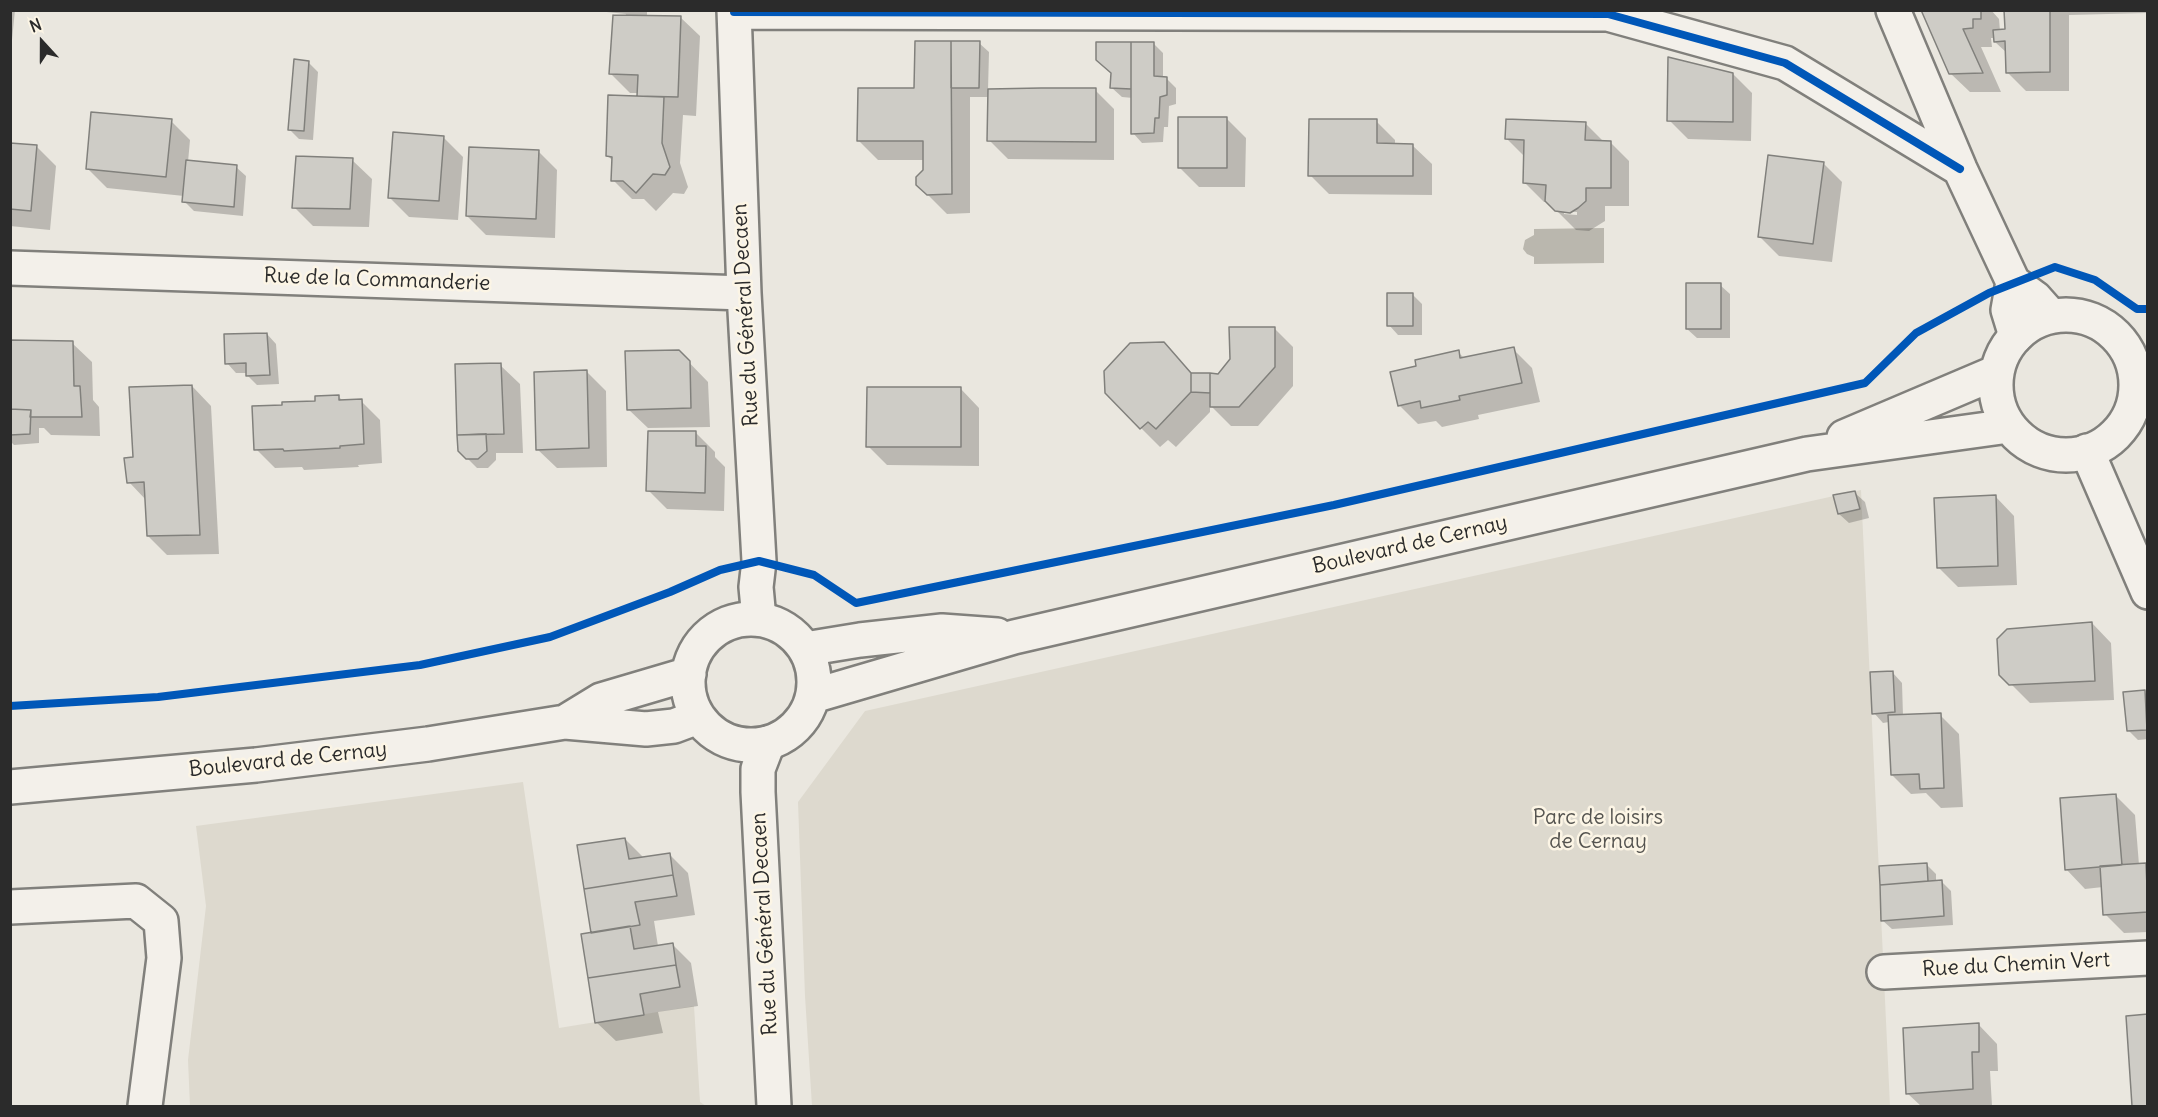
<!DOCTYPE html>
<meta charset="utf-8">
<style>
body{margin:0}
#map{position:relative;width:2158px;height:1117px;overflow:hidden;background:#eae7df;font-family:Delius,sans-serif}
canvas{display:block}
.frame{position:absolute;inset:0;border:12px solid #2b2b2b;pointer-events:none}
.north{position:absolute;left:12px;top:12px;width:60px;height:60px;-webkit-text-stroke:4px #fcf5e5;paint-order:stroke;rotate:339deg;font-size:16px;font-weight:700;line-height:24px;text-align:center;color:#2b2b2b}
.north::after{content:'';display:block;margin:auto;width:21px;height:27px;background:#2b2b2b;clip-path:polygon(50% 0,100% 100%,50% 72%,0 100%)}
</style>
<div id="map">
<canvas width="2158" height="1117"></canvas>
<div class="frame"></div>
<div class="north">N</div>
</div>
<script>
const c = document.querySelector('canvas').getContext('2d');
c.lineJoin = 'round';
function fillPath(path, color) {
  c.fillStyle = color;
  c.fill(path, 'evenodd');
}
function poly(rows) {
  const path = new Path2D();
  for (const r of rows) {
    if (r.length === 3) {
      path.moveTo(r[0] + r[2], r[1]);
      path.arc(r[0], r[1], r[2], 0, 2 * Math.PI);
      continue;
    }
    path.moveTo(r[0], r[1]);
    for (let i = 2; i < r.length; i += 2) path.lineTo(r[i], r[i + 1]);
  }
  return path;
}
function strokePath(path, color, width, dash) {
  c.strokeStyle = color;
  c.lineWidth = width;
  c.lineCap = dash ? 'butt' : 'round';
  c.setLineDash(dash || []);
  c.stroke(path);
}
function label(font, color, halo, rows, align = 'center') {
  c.font = font + ' Delius,sans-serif';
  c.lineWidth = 5;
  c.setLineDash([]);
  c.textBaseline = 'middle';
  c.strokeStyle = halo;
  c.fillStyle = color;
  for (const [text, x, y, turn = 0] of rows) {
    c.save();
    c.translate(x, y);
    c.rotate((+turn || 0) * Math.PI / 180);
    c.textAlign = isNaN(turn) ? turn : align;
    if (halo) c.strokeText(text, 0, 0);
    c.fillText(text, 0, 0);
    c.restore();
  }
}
fillPath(poly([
 [1861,490,1890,1106,812,1106,805,996,798,802,865,711],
 [523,782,559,1028,694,1006,700,1102,706,1106,190,1106,188,1060,206,906,196,826]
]), '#ddd9ce');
fillPath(poly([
 [1604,228,1604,263,1534,264,1534,257,1527,254,1523,249,1525,240,1534,235,1534,229]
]), '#bab7ae');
fillPath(poly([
 [10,10,15,10,10,60],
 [587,10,647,10,647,17,680,17,700,36,696,116,683,115,680,163,688,187,684,194,673,193,656,211,644,199,632,199,613,180,613,161,607,155,639,97,639,93,630,93,611,74,626,14],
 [1922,10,1991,10,1999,19,2000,31,2007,30,2006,10,2148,10,2148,13,2069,15,2069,91,2026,91,2007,72,2007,53,1995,42,1995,38,1991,38,1992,47,1981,47,2001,92,1970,92,1950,73],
 [979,43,989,52,988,90,1095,90,1114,109,1114,160,1008,159,989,140,989,97,970,97,970,213,947,214,918,185,924,170,924,160,878,160,859,141,916,90],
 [1154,44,1163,53,1163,78,1166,78,1176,88,1176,104,1169,106,1168,127,1164,127,1163,142,1142,143,1133,133,1133,98,1122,97,1112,88,1112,74,1097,60],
 [308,62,318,72,313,140,299,139,290,130],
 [1733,74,1752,93,1751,141,1688,139,1669,120],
 [1227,119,1246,138,1245,187,1199,187,1179,167],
 [171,121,190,140,188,162,236,167,246,176,243,216,194,211,184,201,184,196,107,188,88,169],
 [1376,121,1395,140,1395,145,1412,145,1432,164,1432,195,1329,194,1310,175],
 [1586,124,1604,142,1610,142,1629,161,1629,206,1605,206,1605,221,1589,231,1576,230,1548,202,1544,202,1525,183,1525,157,1506,138],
 [1564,211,1577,212,1577,215,1564,214],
 [443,137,463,157,458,220,409,217,390,198],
 [10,144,37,147,56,166,50,230,10,226],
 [538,151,557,170,555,238,486,235,467,216],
 [352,160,372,179,369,227,313,226,294,207],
 [1823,163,1842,182,1832,262,1779,256,1760,237],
 [1720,285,1730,294,1730,338,1697,338,1687,329],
 [1413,295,1422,304,1422,335,1398,335,1389,325],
 [1274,328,1293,347,1293,386,1258,426,1231,426,1210,405,1210,412,1176,447,1168,440,1160,447,1106,393,1163,344,1193,374,1218,375,1231,359],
 [267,334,276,344,279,384,257,385,247,375,247,373,236,373,227,363],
 [10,342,72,343,92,362,93,400,99,407,100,436,51,435,44,428,39,428,39,443,14,445,10,441],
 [1513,349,1532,368,1540,402,1478,415,1479,419,1442,427,1436,421,1418,424,1399,405,1458,352,1465,359],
 [678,351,708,382,710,427,648,428,628,409],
 [500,365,520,384,523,453,496,453,496,460,488,468,477,468,459,450],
 [587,372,606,391,607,467,557,468,537,449],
 [192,386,211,406,219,554,167,555,148,536,146,500,129,482,135,458],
 [960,388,979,408,979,466,887,465,868,446],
 [338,396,344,402,361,401,380,420,382,463,358,465,359,467,304,470,302,467,275,468,256,449,317,403],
 [696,433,715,452,715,457,725,467,724,511,667,509,648,490],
 [1855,493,1865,502,1869,518,1849,523,1839,514],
 [1995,496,2014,516,2017,585,1958,587,1939,568],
 [2092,623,2111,643,2114,700,2030,703,2001,674],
 [1893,673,1902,683,1903,716,1940,715,1959,734,1963,807,1941,808,1926,793,1911,794,1892,775,1889,722,1883,723,1874,713],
 [2144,692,2148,696,2148,739,2138,740,2128,730],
 [2116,796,2135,815,2139,865,2148,866,2148,932,2124,933,2105,914,2103,887,2085,889,2066,869],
 [625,839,644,858,669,854,688,873,695,915,654,921,658,946,672,944,691,963,698,1006,658,1012,663,1033,616,1041,596,1022,593,934],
 [1926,864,1936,874,1936,882,1941,881,1951,891,1953,925,1892,929,1882,920,1880,868],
 [1978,1024,1997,1044,1998,1071,1990,1071,1992,1106,1921,1106,1907,1093]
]), '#0003');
const building = poly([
 [1921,10,1981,10,1981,19,1973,19,1973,28,1963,29,1983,73,1949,74,1921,10],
 [2004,10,2050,10,2050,72,2006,73,2005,41,1994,42,1993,30,2005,29,2004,10],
 [613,15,681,16,678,97,637,96,638,75,609,74,613,15],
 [915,41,951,41,952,194,927,195,916,185,916,177,923,170,923,141,857,141,858,88,914,88,915,41],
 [951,41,980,41,979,88,951,88,951,41],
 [1096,42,1131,42,1131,89,1110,88,1111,73,1096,60,1096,42],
 [1131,42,1154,42,1154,76,1167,77,1167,95,1160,97,1159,118,1155,118,1154,133,1131,134,1131,42],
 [1668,57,1733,73,1733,122,1667,121,1668,57],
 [294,59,309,61,304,131,288,130,294,59],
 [1041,88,1096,88,1096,142,987,141,988,89,1041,88],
 [608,95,664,97,662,143,670,167,665,175,653,174,636,193,623,181,611,181,612,157,606,156,608,95],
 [91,112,172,119,166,177,86,169,91,112],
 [1178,117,1227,117,1227,168,1178,168,1178,117],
 [1309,119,1377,119,1377,143,1413,144,1413,176,1308,176,1309,119],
 [1506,119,1586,122,1585,140,1611,141,1611,188,1586,188,1586,201,1578,208,1570,213,1555,211,1545,201,1546,185,1523,183,1524,140,1505,139,1506,119],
 [393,132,444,136,439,201,388,198,393,132],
 [10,143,37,145,31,211,10,209,10,143],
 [469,147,539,150,536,219,466,216,469,147],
 [1768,155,1824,162,1813,244,1758,237,1768,155],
 [296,156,353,158,350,209,292,208,296,156],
 [186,160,237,165,234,207,182,202,186,160],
 [1686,283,1721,283,1721,329,1686,329,1686,283],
 [1387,293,1413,293,1413,326,1387,326,1387,293],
 [1229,327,1275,327,1275,367,1239,407,1210,407,1210,373,1218,374,1230,359,1229,327],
 [267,333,270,375,246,376,246,363,225,364,224,334,267,333],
 [10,340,73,341,74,386,80,386,82,417,30,417,31,410,10,409,10,340],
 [1164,342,1191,373,1191,392,1156,429,1148,422,1140,429,1105,393,1104,371,1130,343,1164,342],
 [1514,347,1522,383,1459,396,1460,400,1421,408,1420,401,1398,406,1390,372,1416,366,1415,360,1459,350,1460,358,1514,347],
 [679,350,690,361,691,408,627,410,625,351,679,350],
 [501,363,504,434,457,435,455,364,501,363],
 [587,370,589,448,536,450,534,372,587,370],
 [1191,373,1210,373,1210,393,1191,392,1191,373],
 [192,385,200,535,147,536,144,482,127,483,124,458,133,457,129,387,192,385],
 [867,387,961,387,961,447,866,447,867,387],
 [339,395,339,400,362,399,364,444,340,446,340,448,284,451,283,449,254,450,252,406,282,405,282,402,315,401,315,396,339,395],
 [10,409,31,410,30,434,10,435,10,409],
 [648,431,696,431,696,446,706,446,705,493,646,491,648,431],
 [486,434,487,451,478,459,466,459,458,451,457,435,486,434],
 [1855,491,1860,509,1838,514,1833,495,1855,491],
 [1996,495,1998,566,1937,568,1934,498,1996,495],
 [2092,622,2095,681,2009,685,1999,675,1997,639,2007,629,2092,622],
 [1893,671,1895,712,1872,714,1870,672,1893,671],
 [2145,690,2147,730,2127,731,2123,692,2145,690],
 [1941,713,1944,788,1920,789,1919,774,1891,775,1888,715,1941,713],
 [2116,794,2122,865,2065,870,2060,798,2116,794],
 [625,838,629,859,670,853,673,875,584,889,577,845,625,838],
 [1927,863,1928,881,1880,885,1879,866,1927,863],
 [2146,863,2148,912,2103,915,2100,866,2146,863],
 [673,875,677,896,635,902,640,925,591,933,584,889,673,875],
 [1942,880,1944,916,1881,921,1880,885,1942,880],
 [630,926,634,949,673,943,676,965,588,978,581,934,630,926],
 [676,965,680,987,640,994,644,1015,595,1023,588,978,676,965],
 [2148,1014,2148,1106,2132,1106,2126,1016,2148,1014],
 [1979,1023,1979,1052,1972,1052,1973,1089,1906,1094,1903,1028,1979,1023]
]);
fillPath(building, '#ceccc6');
strokePath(building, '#81807c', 1.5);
const street = poly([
 [734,10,744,293,759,561,756,587,759,619],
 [1893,10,1960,169,2013,282,2035,298,2051,316],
 [734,12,1608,14,1785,63,1960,169],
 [10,268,744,293],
 [2013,282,2008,310,2016,336],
 [2087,451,2148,592],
 [768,743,758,769,758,792,774,1106],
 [10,907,136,901,161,921,164,958,145,1106],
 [1884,972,2148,958]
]);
const secondary = poly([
 [2066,385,70],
 [1844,437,1997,372],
 [751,682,63],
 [805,649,860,640,942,631,997,635],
 [813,696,1014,637,1807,454,2009,426],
 [565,722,601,700,689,674],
 [10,787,256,765,428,744,565,722,646,729,674,726,698,717]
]);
strokePath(street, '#81807c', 38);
strokePath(secondary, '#81807c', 38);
strokePath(street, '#f3f0ea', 33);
strokePath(secondary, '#f3f0ea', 33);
strokePath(poly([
 [734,12,1608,14,1785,63,1960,169],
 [10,706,158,697,420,665,550,637,670,592,720,570,759,561,814,575,856,603,1334,505,1865,383,1916,333,1989,293,2055,267,2095,280,2137,309,2148,309]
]), '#0057b8', 8);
label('21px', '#2b2b2b', '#fcf5e5', [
 ["Rue de la Commanderie",377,280,2],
 ["Rue du Général Decaen",746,315,-93],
 ["Boulevard de Cernay",1410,545,-13],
 ["Boulevard de Cernay",288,760,-6],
 ["Rue du Général Decaen",765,924,-93],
 ["Rue du Chemin Vert",2016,965,-3]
]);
label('21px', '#555450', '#fcf5e5', [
 ["Parc de loisirs",1598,818],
 ["de Cernay",1598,842]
]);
</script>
